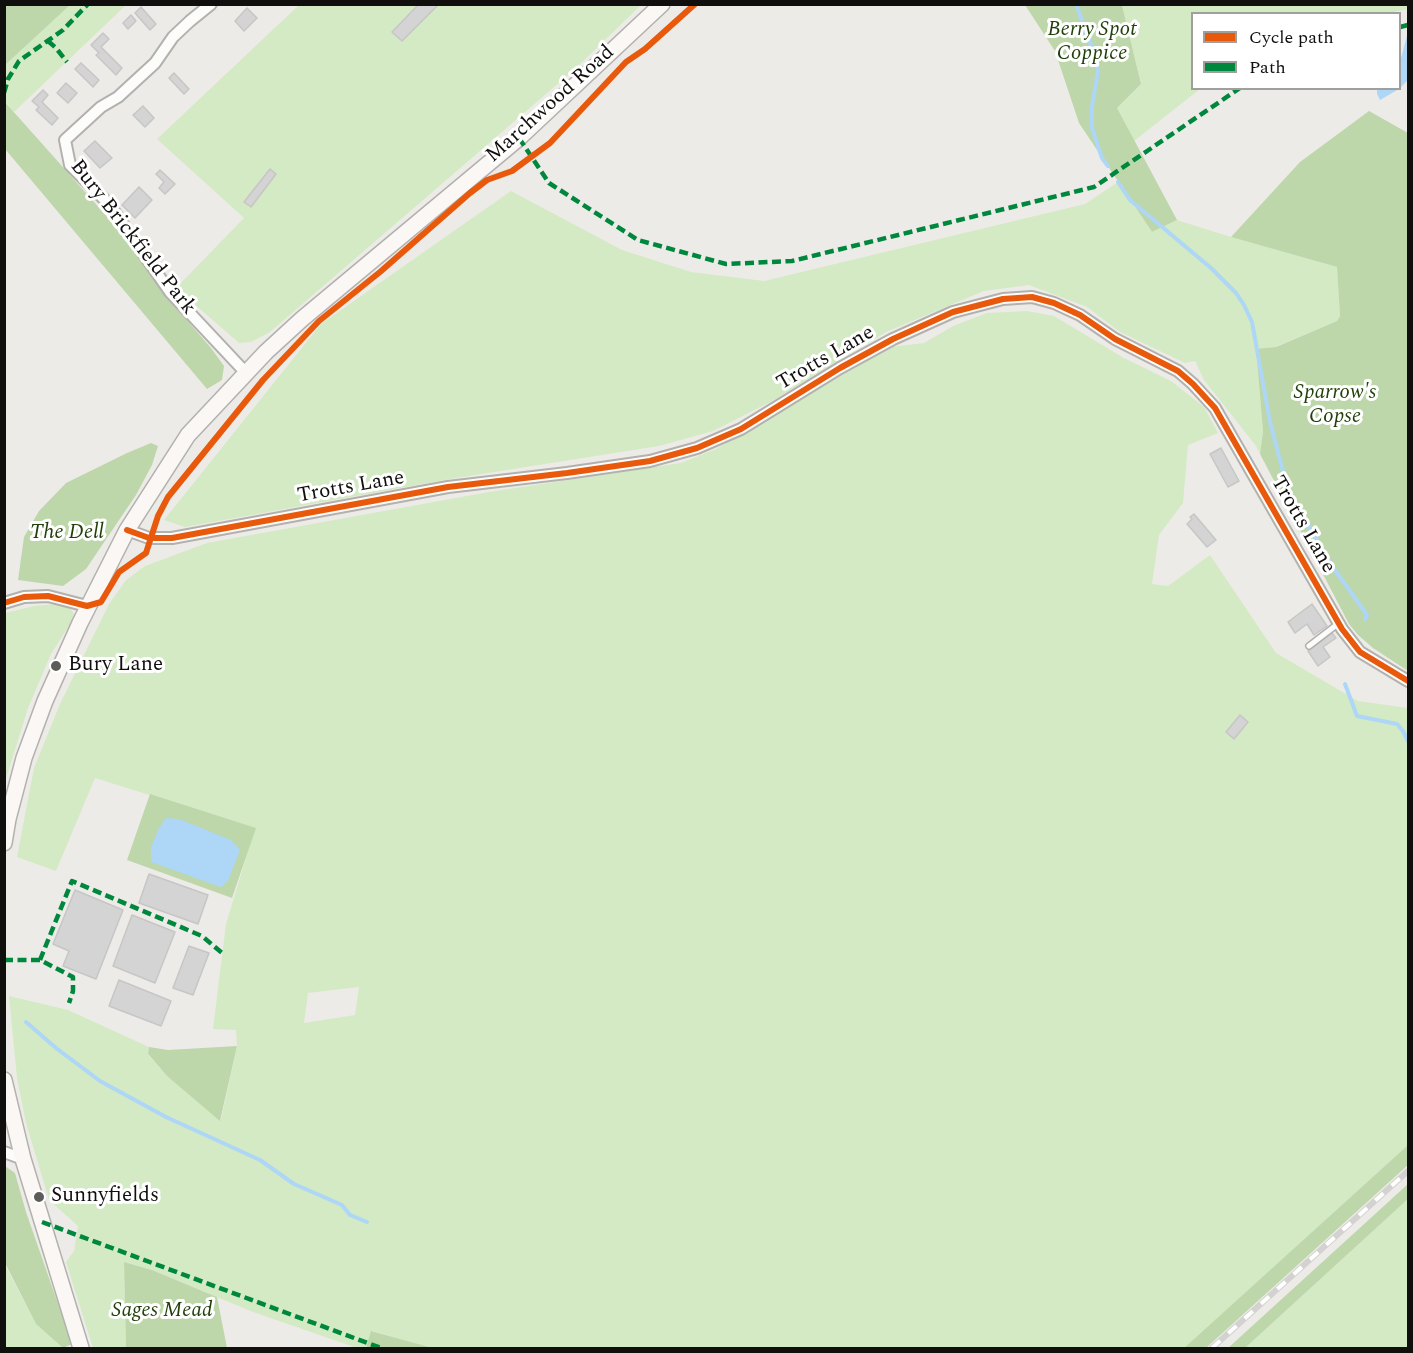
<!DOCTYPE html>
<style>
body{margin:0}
#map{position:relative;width:1413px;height:1353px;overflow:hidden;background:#edebe7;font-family:Spectral,serif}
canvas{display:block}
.frame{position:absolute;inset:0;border:6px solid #100f0d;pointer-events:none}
.legend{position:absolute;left:1191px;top:12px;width:210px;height:78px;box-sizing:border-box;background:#fff;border:2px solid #9f9f9e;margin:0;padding:8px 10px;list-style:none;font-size:18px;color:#100f0d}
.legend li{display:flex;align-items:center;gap:12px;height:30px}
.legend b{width:30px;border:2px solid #9f9f9e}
</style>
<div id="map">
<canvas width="1413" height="1353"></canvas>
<div class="frame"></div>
<ul class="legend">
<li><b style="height:8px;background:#e8590c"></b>Cycle path</li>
<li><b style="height:8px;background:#00873e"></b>Path</li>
</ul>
</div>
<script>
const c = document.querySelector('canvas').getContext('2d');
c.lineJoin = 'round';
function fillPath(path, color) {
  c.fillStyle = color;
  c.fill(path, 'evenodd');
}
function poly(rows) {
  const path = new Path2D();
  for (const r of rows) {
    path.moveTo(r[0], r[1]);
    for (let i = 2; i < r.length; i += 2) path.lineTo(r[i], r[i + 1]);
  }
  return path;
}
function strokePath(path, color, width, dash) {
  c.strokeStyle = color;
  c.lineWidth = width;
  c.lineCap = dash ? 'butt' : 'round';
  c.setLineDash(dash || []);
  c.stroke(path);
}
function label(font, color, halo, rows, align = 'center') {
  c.font = font + ' Spectral,serif';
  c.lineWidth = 6;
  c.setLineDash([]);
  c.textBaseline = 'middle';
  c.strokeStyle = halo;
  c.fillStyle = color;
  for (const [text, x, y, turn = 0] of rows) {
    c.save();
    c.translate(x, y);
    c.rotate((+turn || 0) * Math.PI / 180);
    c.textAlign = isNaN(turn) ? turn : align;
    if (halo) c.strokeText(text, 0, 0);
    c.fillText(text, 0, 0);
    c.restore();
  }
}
fillPath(poly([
 [70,5,126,5,14,112,5,101,4,65],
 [299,5,641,5,575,69,270,332,251,342,239,343,176,288,244,218,157,139],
 [1122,5,1408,5,1408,9,1385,14,1192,14,1192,88,1200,89,1134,141,1117,108,1141,84],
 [1118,182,1152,232,1177,220,1231,237,1337,267,1340,316,1337,321,1275,347,1256,350,1263,431,1260,454,1256,446,1204,380,1195,361,1185,363,1120,332,1087,307,1029,285,984,291,886,332,772,401,713,431,659,446,456,478,185,527,164,520,321,324,511,191,622,250,691,272,764,281,1085,204],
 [1027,311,1054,316,1124,358,1171,381,1204,407,1218,433,1188,445,1183,503,1159,535,1152,584,1168,586,1210,555,1276,653,1358,701,1408,708,1408,1145,1184,1348,433,1348,372,1331,366,1348,357,1348,253,1312,152,1270,124,1262,126,1348,93,1348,66,1262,74,1251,78,1226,49,1200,26,1123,17,1078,9,996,68,1010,149,1047,148,1055,167,1076,221,1120,237,1046,236,1030,213,1029,226,924,255,828,95,778,56,871,17,857,34,768,60,704,109,604,126,580,145,566,207,543,489,492,681,463,716,449,890,347,924,343,953,326,987,313],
 [359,987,355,1015,304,1023,308,993],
 [67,603,74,614,72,621,51,654,28,708,5,782,5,613,34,606],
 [1408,1199,1408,1348,1245,1348],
 [4,1263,36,1324,63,1348,5,1348]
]), '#d4eac4');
fillPath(poly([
 [5,4,70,4,70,5,5,65],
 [1025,5,1122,5,1141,84,1117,108,1177,220,1152,232,1079,123,1055,51],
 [4,101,119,230,160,289,211,348,224,366,222,380,207,389,5,149],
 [1369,111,1408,133,1408,671,1373,648,1358,635,1349,624,1260,454,1263,431,1256,349,1276,347,1337,321,1340,316,1337,267,1231,237,1300,162],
 [151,443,158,446,152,465,136,495,86,569,63,586,18,580,24,537,39,511,66,483,127,453],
 [150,794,256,828,232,898,127,860],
 [237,1046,220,1121,167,1076,148,1054,149,1047,168,1050],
 [1408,1145,1408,1165,1206,1348,1184,1348],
 [5,1166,15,1173,26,1212,72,1344,63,1348,36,1324,5,1263],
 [1408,1184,1408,1199,1245,1348,1228,1348],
 [124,1262,152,1270,217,1297,227,1348,126,1348],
 [371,1331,433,1348,366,1348]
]), '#bdd7ab');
fillPath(poly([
 [1407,36,1408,36,1408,80,1399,89,1380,100,1377,94,1377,89,1400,88,1400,62],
 [166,818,179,819,231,840,240,850,228,881,221,887,151,862,151,847,158,830]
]), '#add6f7');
strokePath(poly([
 [1076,4,1095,57,1098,71,1092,106,1092,128,1102,158,1108,166],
 [1118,182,1130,200,1211,268,1236,293,1244,305,1252,322,1270,422,1288,490,1332,566,1367,615,1365,619],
 [1345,684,1357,716,1397,724,1403,731,1408,741],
 [26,1022,56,1048,100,1081,166,1117,260,1160,294,1184,342,1205,350,1215,367,1222]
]), '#add6f7', 4);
const building = poly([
 [419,4,439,4,402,41,392,32,419,4],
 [141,7,156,24,150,30,135,13,141,7],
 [247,8,257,18,244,31,235,21,247,8],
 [131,15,136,21,128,29,123,23,131,15],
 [103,33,109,39,101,47,122,68,116,75,96,55,99,53,91,45,103,33],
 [81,63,99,80,93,87,75,69,81,63],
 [174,73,189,89,184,94,169,78,174,73],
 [66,83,77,93,68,103,57,93,66,83],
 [43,90,48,95,42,102,58,118,52,125,36,110,39,107,32,101,43,90],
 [143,106,154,118,145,127,133,115,143,106],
 [95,141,112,158,100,168,84,151,95,141],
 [270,169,276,174,251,207,244,202,270,169],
 [160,170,175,184,165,194,159,188,164,182,156,174,160,170],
 [139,187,152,200,135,218,122,205,139,187],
 [1221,448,1239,481,1228,487,1210,454,1221,448],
 [1194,514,1216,540,1207,547,1187,524,1192,519,1190,517,1194,514],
 [1312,604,1327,626,1314,635,1307,624,1295,633,1288,622,1312,604],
 [1332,633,1336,638,1323,647,1330,657,1318,666,1308,651,1332,633],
 [1240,715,1248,722,1234,739,1226,732,1240,715],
 [149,874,208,895,198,924,139,903,149,874],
 [75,890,123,910,96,979,63,966,69,951,53,944,75,890],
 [132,915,175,932,155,983,113,966,132,915],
 [189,946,209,953,193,995,173,988,189,946],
 [119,980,171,1001,161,1026,109,1006,119,980]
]);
fillPath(building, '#d5d4d4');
strokePath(building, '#c6c6c5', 1.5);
const lane = poly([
 [1309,646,1339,623]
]);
const street = poly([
 [211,4,190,21,173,37,155,63,118,97,101,107,65,140,70,165,109,204,170,292,246,373],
 [127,530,149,538,172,538,448,487,567,473,650,461,697,448,741,429,840,368,893,339,953,312,1003,299,1032,297,1054,303,1080,315,1115,339,1178,371,1193,384,1215,408,1342,629,1360,652,1408,681],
 [4,603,24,597,48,596,87,606],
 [4,1152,23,1159]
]);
const secondary = poly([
 [4,843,8,819,24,758,45,701,80,623,127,530,188,435,266,352,302,319,519,138,662,4],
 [4,1080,23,1159,81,1348]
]);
strokePath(lane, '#b3b1ae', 8);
strokePath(street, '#b3b1ae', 14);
strokePath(secondary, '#b3b1ae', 18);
strokePath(lane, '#fcfcfb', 5);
strokePath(street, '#fcfcfb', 10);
strokePath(secondary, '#faf7f5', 15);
const rail = poly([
 [1212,1348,1408,1171]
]);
strokePath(rail, '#d3d2d1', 6);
strokePath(rail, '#fff', 4, [11]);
strokePath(poly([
 [1400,27,1408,25],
 [48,41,56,48,67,62],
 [4,93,8,79,19,61,63,30,88,4],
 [519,138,549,183,638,240,726,264,792,261,1094,187,1240,88],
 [4,960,40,960,73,977,73,991,69,1003],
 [40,960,72,881,202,936,222,953],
 [42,1222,381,1348]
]), '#00873e', 4.5, [9, 4.5]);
strokePath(poly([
 [127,530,149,538,172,538,448,487,567,473,650,461,697,448,741,429,840,368,893,339,953,312,1003,299,1032,297,1054,303,1080,315,1115,339,1178,371,1193,384,1215,408,1342,629,1360,652,1408,681],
 [4,603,24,597,48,596,87,606,101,602,119,572,146,553,158,516,168,497,263,380,319,321,380,272,470,193,487,180,512,171,550,143,626,62,645,49,695,4]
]), '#e8590c', 6);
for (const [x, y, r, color] of [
 [56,666,6,"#5d5c59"],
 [39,1197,6,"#5d5c59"]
]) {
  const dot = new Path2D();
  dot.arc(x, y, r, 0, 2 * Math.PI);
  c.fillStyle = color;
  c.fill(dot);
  strokePath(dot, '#fff', 2);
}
label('italic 21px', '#213f09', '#fff', [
 ["Berry Spot",1092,31],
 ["Coppice",1092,55],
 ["Sparrow's",1335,394],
 ["Copse",1335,418],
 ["The Dell",67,534],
 ["Sages Mead",162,1312]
]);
label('21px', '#100f0d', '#fff', [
 ["Marchwood Road",551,105,-42],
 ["Bury Brickfield Park",132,238,52],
 ["Trotts Lane",826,359,-30],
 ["Trotts Lane",351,488,-10],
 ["Trotts Lane",1302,525,60]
]);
label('21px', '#100f0d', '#fff', [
 ["Bury Lane",68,666],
 ["Sunnyfields",51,1197]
], 'left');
</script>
